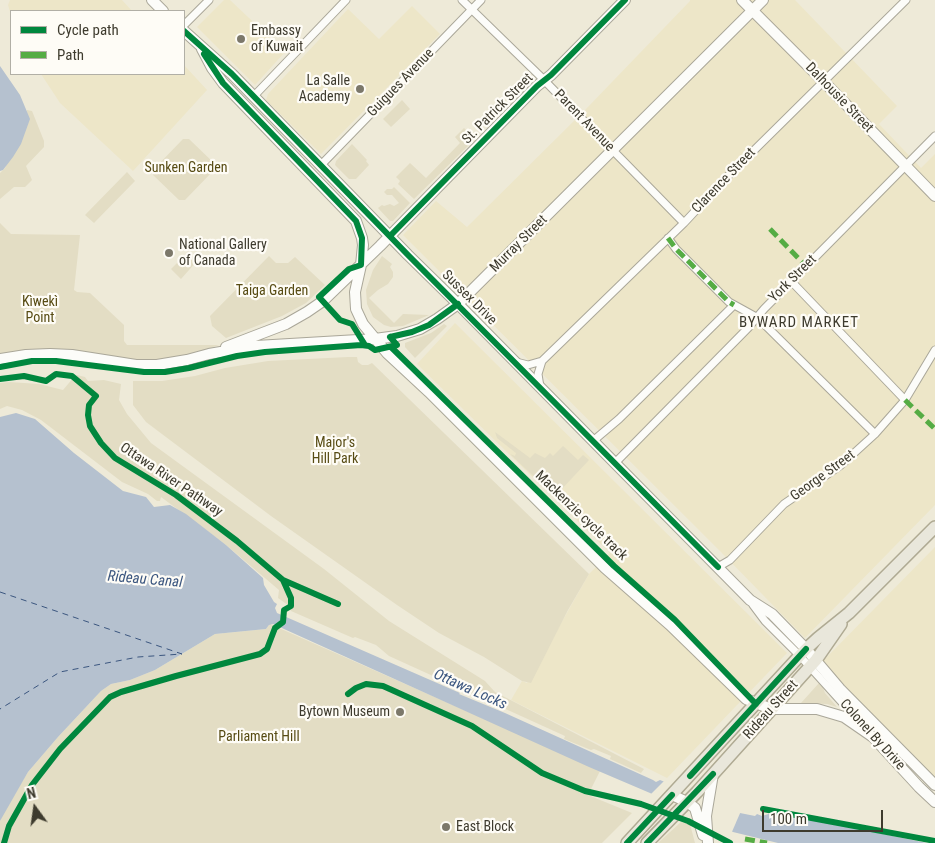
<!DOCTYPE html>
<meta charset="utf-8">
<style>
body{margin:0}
#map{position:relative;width:935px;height:843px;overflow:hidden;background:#eeead8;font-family:"Roboto Condensed",sans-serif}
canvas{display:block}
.legend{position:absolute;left:10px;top:10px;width:175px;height:65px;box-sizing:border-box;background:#fefcf6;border:1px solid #b1afa6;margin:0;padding:6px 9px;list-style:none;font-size:15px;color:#3e3b2e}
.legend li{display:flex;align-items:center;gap:10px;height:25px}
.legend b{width:25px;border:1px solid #b1afa6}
.north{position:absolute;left:10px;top:783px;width:50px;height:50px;-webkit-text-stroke:4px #fefcf6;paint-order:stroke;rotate:346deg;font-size:14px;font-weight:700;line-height:20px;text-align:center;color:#3e3b2e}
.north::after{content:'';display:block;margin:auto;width:18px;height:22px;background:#3e3b2e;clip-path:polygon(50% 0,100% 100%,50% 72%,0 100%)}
.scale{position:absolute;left:762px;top:810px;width:121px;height:22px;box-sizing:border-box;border:2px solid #3e3b2e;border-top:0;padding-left:6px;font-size:15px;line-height:18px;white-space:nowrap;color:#3e3b2e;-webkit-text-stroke:4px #fefcf6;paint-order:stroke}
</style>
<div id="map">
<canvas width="935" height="843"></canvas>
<ul class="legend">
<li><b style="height:6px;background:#00873e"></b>Cycle path</li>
<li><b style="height:6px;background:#55ac44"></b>Path</li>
</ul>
<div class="north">N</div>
<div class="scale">100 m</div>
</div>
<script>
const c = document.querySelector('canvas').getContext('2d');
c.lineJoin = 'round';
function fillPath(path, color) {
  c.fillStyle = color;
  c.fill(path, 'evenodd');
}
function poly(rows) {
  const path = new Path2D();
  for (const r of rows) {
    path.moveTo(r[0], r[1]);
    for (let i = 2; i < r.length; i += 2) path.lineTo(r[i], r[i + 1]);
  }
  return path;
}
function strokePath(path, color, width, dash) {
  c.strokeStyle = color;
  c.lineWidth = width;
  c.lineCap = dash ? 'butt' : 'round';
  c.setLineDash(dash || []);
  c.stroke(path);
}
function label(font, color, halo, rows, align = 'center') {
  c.font = font + ' "Roboto Condensed",sans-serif';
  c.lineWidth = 4.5;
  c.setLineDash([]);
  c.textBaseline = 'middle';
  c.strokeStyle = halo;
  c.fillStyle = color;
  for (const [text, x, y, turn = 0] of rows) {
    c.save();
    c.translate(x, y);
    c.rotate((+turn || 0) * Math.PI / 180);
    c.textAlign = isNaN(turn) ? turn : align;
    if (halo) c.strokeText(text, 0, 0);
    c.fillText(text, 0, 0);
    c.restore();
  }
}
fillPath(poly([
 [10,0,122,0,132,11,11,11,11,15,8,5],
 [224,0,230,0,285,52,255,85,197,27],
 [690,0,795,0,897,106,879,124,921,168,935,154,935,505,805,638,720,551,403,235,436,201,467,227,586,109,690,1],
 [412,6,440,34,321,154,266,100,268,94,348,9,379,39],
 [184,65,207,90,133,171,60,103,41,74,184,74],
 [455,323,787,653,667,778,511,700,522,681,527,683,589,574,610,553,417,364],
 [935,547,935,779,820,664]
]), '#ede6c8');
fillPath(poly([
 [402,100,410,109,391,127,383,119],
 [27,110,32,111,44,141,44,147,26,166,32,180,25,187,14,187,0,199,0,173,5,168,24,125,25,113],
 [464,128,469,133,467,135,473,141,414,199,398,184,400,181,396,177,410,163,426,178,460,143,455,137],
 [183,139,189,139,215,164,214,170,185,200,179,200,153,175,153,170],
 [352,144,367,160,366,161,369,165,356,179,349,179,335,165,336,161],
 [127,172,135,181,94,223,85,215],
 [394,187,410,203,393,221,390,221,378,208,382,205,384,206,390,204,394,206,399,203,392,195,387,195,384,192,387,189,392,189],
 [0,223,11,234,80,235,74,290,77,292,90,293,124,325,124,341,127,345,219,345,187,356,157,360,134,360,60,349,36,349,0,354],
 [188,252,197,261,181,279,171,269],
 [269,256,276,263,288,263,295,257,325,285,306,303,282,316,226,338,212,326,210,316],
 [382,256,392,264,390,267,393,272,393,277,388,284,378,290,369,298,394,323,403,314,429,315,403,326,391,327,384,325,373,317,367,304,366,290,373,270],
 [444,324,447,326,415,358,405,347,405,343,431,333],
 [348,357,357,357,358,362,362,365,368,365,372,363,589,574,568,610,531,683,522,681,484,657,439,633,397,605,271,516,146,422,133,405,133,381,162,381,195,376,225,368,268,361],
 [77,375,85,377,88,381,104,380,121,384,119,400,127,414,151,443,324,569,389,621,485,681,495,692,644,769,641,773,610,759,611,756,594,749,591,750,564,739,565,736,389,656,376,645,355,637,353,638,291,611,288,605,278,598,279,590,226,545,161,497,160,501,157,501,148,494,122,482,41,420,22,410,7,406,0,409,0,383,9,382,39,384,63,390,74,377],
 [495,432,530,458,535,453,545,458,550,453,553,456,563,446,578,460,583,455,589,460,558,493,547,489,510,454,515,456,516,453,497,438],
 [270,624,595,768,600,771,588,795,632,813,602,843,0,843,0,821,2,815,28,772,58,737,101,691,111,684,130,680,155,670,215,634,266,629],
 [819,683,822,685,825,693,837,707,827,704,801,703],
 [681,822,690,824,695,843,658,843]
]), '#e3ddc4');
fillPath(poly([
 [0,66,20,95,30,119,21,144,13,157,3,170,0,171],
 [16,413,35,419,74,453,123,491,146,497,154,507,170,505,186,514,226,545,263,578,264,585,274,602,277,604,275,608,277,613,460,693,459,694,505,713,653,780,656,782,660,780,740,813,755,816,757,814,762,816,775,812,927,843,778,843,733,832,650,793,589,767,273,624,269,625,266,629,215,634,155,670,130,680,111,684,101,691,58,737,28,772,0,821,0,417]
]), '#b5c1cf');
fillPath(poly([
 [665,780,741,811,731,834,649,796]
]), '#eeead8');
strokePath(poly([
 [0,592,182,654,138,657,60,672,0,709]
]), '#3b567f', 1, [6, 5]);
const street = poly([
 [462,0,539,75,684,223],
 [184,25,209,0],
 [253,97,346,0],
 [320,166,481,0],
 [668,238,676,249,729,302,758,318,875,434],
 [791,281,905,400],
 [516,362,528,365,542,361],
 [540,387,538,374,542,361,684,223,726,178,906,0],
 [593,441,619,419,734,305],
 [615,463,748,328,764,309,935,136],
 [718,567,730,560,784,504,841,465,875,434,905,400,935,350],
 [753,605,765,621,800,656,865,728]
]);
const secondary = poly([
 [152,0,163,11],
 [742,0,830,88,935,196],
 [184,31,232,74,408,255,458,304,750,600,772,614,806,649,840,689,935,785],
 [202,49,212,68,223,83,356,221,362,238,363,245,361,265,355,292,356,309,363,324,387,353,429,392,605,568,670,625,746,699,771,709,817,709,844,717,873,737,919,787,935,802],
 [226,347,286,324,307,312,323,301,380,246,537,86,551,75,625,0],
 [0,359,26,355,50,354,72,355,136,365,157,365,187,360,209,354,256,346,375,339,397,336,420,329,437,319,458,304,763,0],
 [672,795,687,802,695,808,703,835],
 [708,843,706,816,713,774]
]);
const primary = poly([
 [627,843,806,649,818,638,849,613,935,527],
 [647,843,697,792,816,660,841,624]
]);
strokePath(street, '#aaa799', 9);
strokePath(secondary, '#aaa799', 12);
strokePath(primary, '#afaa93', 14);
strokePath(street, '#fcfcf9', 7);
strokePath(secondary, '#fcfcf9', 10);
strokePath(primary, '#e9e7db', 11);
strokePath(poly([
 [770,229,806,266],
 [668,238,676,249,729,302,734,305],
 [905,400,935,429],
 [745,839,767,843]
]), '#55ac44', 5, [10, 5]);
strokePath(poly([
 [184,31,232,74,408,255,718,567],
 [204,54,223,83,356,221,362,238,361,265,349,269,319,297,340,320,352,324,365,345],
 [390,236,537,86,551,75,625,0],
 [390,337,412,332,429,325,458,304],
 [391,347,614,566,675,620,756,704],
 [0,367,32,361,56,361,144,372,165,372,189,368,237,356,265,352,361,345,369,346,375,350,397,345,390,337],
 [0,379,24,376,46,381,56,374,72,376,96,396,89,405,88,415,90,426,101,443,115,458,176,495,237,541,283,580,338,604],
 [348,694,356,688,366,684,383,686,472,726,542,773,585,791,641,804,688,821,730,843],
 [690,776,806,649],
 [763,809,935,841],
 [4,843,9,826,32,785,60,749,110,697,121,692,176,676,260,654,267,649,275,628,283,622,284,610,291,606,291,598,283,580],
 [627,843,672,795],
 [647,843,713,774]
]), '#00873e', 6);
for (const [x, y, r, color] of [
 [241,39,5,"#7c786a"],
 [360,89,5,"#7c786a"],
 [169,253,5,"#7c786a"],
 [400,712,5,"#7c786a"],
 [446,827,5,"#7c786a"]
]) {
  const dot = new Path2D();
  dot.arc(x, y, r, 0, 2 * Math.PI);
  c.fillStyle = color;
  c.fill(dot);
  strokePath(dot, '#fefcf6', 2);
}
label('14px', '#3e3b2e', '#fefcf6', [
 ["Embassy",251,31],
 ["of Kuwait",251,47],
 ["La Salle",350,81,"right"],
 ["Academy",350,97,"right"],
 ["National Gallery",179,245],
 ["of Canada",179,261],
 ["Bytown Museum",390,712,"right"],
 ["East Block",456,827]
], 'left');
label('14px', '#3e3b2e', '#fefcf6', [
 ["Guigues Avenue",401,83,-46],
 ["Dalhousie Street",839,98,46],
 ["St. Patrick Street",498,109,-45],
 ["Parent Avenue",584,121,46],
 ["Clarence Street",724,181,-46],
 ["Murray Street",519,244,-45],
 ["York Street",793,279,-45],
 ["Sussex Drive",469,298,45],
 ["George Street",823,476,-36],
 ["Ottawa River Pathway",171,480,34],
 ["Mackenzie cycle track",581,516,44],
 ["Rideau Street",771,710,-48],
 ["Colonel By Drive",872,735,48]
]);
label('14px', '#574b13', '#fefcf6', [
 ["Sunken Garden",186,168],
 ["Taiga Garden",272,291],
 ["Kìwekì",40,302],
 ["Point",40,318],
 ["Major's",335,443],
 ["Hill Park",335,459],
 ["Parliament Hill",259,737]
]);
c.letterSpacing = '1px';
label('15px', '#3e3b2e', '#fefcf6', [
 ["BYWARD MARKET",799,323]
]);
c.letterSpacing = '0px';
label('italic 15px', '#3b567f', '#fefcf6', [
 ["Rideau Canal",145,580,5],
 ["Ottawa Locks",470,690,24]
]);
</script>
